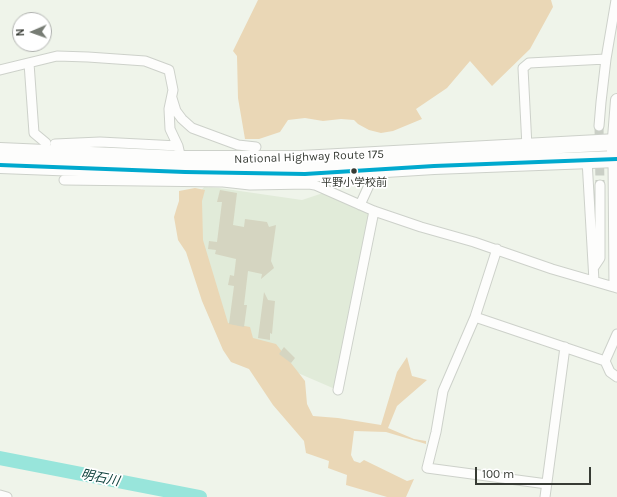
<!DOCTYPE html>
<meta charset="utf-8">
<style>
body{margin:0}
#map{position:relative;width:617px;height:497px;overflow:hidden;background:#eff4ea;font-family:Karla,sans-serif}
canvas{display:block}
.north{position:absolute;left:12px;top:12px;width:40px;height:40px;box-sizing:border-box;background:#fff;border:1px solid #afb1ae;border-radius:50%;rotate:268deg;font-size:11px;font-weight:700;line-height:16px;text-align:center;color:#373b34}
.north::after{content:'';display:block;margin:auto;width:14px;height:18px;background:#777c74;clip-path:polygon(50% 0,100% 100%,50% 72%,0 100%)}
.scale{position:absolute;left:475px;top:467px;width:116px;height:18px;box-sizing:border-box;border:2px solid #373b34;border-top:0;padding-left:5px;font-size:12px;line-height:14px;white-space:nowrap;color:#373b34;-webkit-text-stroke:3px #fff;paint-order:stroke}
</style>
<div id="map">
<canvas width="617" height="497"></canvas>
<div class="north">N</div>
<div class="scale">100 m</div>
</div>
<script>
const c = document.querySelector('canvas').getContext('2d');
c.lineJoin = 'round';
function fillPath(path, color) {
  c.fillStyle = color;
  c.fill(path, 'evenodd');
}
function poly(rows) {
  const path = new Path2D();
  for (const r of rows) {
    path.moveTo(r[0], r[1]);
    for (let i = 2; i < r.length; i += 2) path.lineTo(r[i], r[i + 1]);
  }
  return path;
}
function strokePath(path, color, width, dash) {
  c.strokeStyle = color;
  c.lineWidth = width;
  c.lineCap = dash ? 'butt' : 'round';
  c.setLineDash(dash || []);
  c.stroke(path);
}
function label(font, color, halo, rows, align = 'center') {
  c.font = font + ' Karla,"Noto Sans JP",sans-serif';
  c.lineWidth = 3.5;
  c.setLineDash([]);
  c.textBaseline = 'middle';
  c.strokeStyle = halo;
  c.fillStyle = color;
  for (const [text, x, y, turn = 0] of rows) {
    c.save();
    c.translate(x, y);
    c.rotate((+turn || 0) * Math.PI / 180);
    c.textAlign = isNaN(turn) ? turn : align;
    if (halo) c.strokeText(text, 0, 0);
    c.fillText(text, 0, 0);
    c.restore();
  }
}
fillPath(poly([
 [204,187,219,188,302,200,326,192,370,212,335,389,219,339,194,200]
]), '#e1ebd9');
fillPath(poly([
 [258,0,551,0,553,7,530,49,492,86,470,61,447,88,416,109,422,119,393,131,381,133,369,130,358,124,354,120,341,119,323,121,305,118,288,120,280,132,259,139,245,139,238,98,237,56,233,51],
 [195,188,205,190,202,201,203,240,228,323,250,327,253,338,276,344,305,381,307,404,313,416,338,418,381,425,397,372,407,357,412,376,427,380,397,406,388,428,414,439,426,441,426,444,386,432,354,431,351,455,354,461,360,463,364,460,407,481,414,479,406,497,387,497,346,485,347,475,328,468,329,461,306,453,304,441,273,405,249,369,231,362,223,350,202,301,186,252,178,240,174,217,177,207,179,201,179,191]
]), '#ead7b6');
strokePath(poly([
 [0,458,200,497]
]), '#98e5db', 14);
fillPath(poly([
 [220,190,237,193,233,225,244,227,245,219,267,222,269,227,276,225,271,261,274,268,261,279,262,274,248,271,244,305,247,305,244,327,229,324,234,286,228,285,230,275,234,276,236,259,215,254,216,250,208,249,209,241,217,242,222,202,217,202],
 [264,292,268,300,275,301,272,334,270,333,270,340,258,338],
 [284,347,295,358,291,363,279,354]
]), '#d5d5c1');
strokePath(poly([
 [599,126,600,185]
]), '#cacfc6', 9, [9, 4.5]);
const street = poly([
 [29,63,34,133,46,143],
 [0,70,57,56,88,57,145,61,169,70,173,90,169,109,170,129,178,146,181,159],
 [172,98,176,111,182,119,192,128,238,145,256,147],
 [599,126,601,102,606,59,616,0],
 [527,147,523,68,529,63,606,59],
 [55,153,55,144,100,142,178,146],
 [613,159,614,287],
 [587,160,594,281],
 [305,174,309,184,315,185,374,211,421,227,474,242,552,269,617,288],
 [64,180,223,182,250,185,309,184],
 [360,205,376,170],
 [497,249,475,317,443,391,436,432,427,468,547,484],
 [594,267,600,258,600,185],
 [475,317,605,361,617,334],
 [605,361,610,372,617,377],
 [338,390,374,211],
 [0,495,7,497],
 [545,497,565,347]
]);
const secondary = poly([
 [613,151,617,100]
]);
const highway = poly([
 [0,151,181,159,301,159,617,142],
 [0,165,185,172,305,174,434,166,617,159]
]);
strokePath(street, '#cdd1ca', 11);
strokePath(secondary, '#cdd1ca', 14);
strokePath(highway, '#cdd1ca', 18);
strokePath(street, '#fdfdfc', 9);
strokePath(secondary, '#fdfdfc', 12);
strokePath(highway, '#fdfdfc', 16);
strokePath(poly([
 [0,165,185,172,305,174,434,166,617,159]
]), '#00a9ce', 4);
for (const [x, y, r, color] of [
 [354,171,3.5,"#373b34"]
]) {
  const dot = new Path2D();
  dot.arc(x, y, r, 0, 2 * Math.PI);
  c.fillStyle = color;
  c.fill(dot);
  strokePath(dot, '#fff', 1.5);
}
label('11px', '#373b34', '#fff', [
 ["平野小学校前",354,183]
]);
label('12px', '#373b34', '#fff', [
 ["National Highway Route 175",309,157,-2]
]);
label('italic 13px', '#0d403c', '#fff', [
 ["明石川",100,478,11]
]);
</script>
